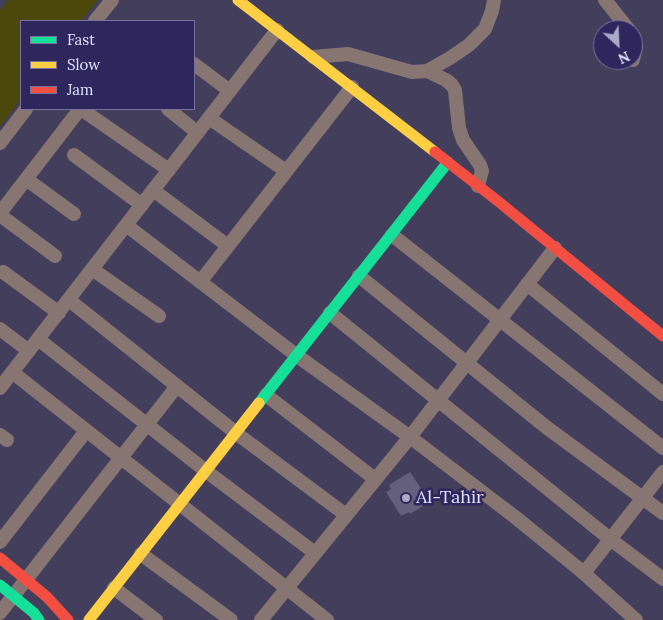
<!DOCTYPE html>
<style>
body{margin:0}
#map{position:relative;width:663px;height:620px;overflow:hidden;background:#423e5c;font-family:Lora,serif}
canvas{display:block}
.legend{position:absolute;left:20px;top:20px;width:175px;height:90px;box-sizing:border-box;background:#2f265d;border:1px solid #77719d;margin:0;padding:6px 9px;list-style:none;font-size:15px;color:#e3e2fe}
.legend li{display:flex;align-items:center;gap:10px;height:25px}
.legend b{width:25px;border:1px solid #77719d}
.north{position:absolute;left:593px;top:20px;width:50px;height:50px;box-sizing:border-box;background:#2f265d;border:1px solid #77719d;border-radius:50%;rotate:155deg;font-size:14px;font-weight:700;line-height:20px;text-align:center;color:#e3e2fe}
.north::after{content:'';display:block;margin:auto;width:18px;height:22px;background:#aba9c5;clip-path:polygon(50% 0,100% 100%,50% 72%,0 100%)}
</style>
<div id="map">
<canvas width="663" height="620"></canvas>
<ul class="legend">
<li><b style="height:6px;background:#16e098"></b>Fast</li>
<li><b style="height:6px;background:#ffcf43"></b>Slow</li>
<li><b style="height:6px;background:#f24e42"></b>Jam</li>
</ul>
<div class="north">N</div>
</div>
<script>
const c = document.querySelector('canvas').getContext('2d');
c.lineJoin = 'round';
function fillPath(path, color) {
  c.fillStyle = color;
  c.fill(path, 'evenodd');
}
function poly(rows) {
  const path = new Path2D();
  for (const r of rows) {
    path.moveTo(r[0], r[1]);
    for (let i = 2; i < r.length; i += 2) path.lineTo(r[i], r[i + 1]);
  }
  return path;
}
function strokePath(path, color, width, dash) {
  c.strokeStyle = color;
  c.lineWidth = width;
  c.lineCap = dash ? 'butt' : 'round';
  c.setLineDash(dash || []);
  c.stroke(path);
}
function label(font, color, halo, rows, align = 'center') {
  c.font = font + ' Lora,serif';
  c.lineWidth = 5;
  c.setLineDash([]);
  c.textBaseline = 'middle';
  c.strokeStyle = halo;
  c.fillStyle = color;
  for (const [text, x, y, turn = 0] of rows) {
    c.save();
    c.translate(x, y);
    c.rotate((+turn || 0) * Math.PI / 180);
    c.textAlign = isNaN(turn) ? turn : align;
    if (halo) c.strokeText(text, 0, 0);
    c.fillText(text, 0, 0);
    c.restore();
  }
}
fillPath(poly([
 [8,0,98,0,81,21,21,21,21,99,0,127,0,10]
]), '#4c480c');
fillPath(poly([
 [410,472,428,499,422,503,423,506,410,514,409,512,401,516,386,492,391,489,389,485]
]), '#635f7c');
strokePath(poly([
 [605,0,629,30],
 [95,21,112,0],
 [633,39,636,46,633,60],
 [313,57,348,54,412,72,427,71,450,58,469,45,485,29,492,11,494,0],
 [194,64,230,91],
 [427,71,446,80,452,85,455,90,459,128,463,140,480,165,482,171,478,186],
 [81,109,169,170],
 [168,109,198,133],
 [209,118,286,171],
 [0,143,26,109],
 [74,155,142,205],
 [26,179,74,214],
 [153,190,228,246],
 [0,213,80,109],
 [0,215,55,256],
 [126,225,296,355,410,437,515,517,579,569,636,620],
 [392,235,663,448],
 [92,269,159,316],
 [3,272,59,313],
 [359,276,546,427,663,513],
 [200,282,352,87],
 [527,284,663,394],
 [69,300,236,433,346,515],
 [330,313,610,539,663,579],
 [0,329,29,351],
 [38,339,206,471,315,553],
 [12,372,327,620],
 [0,388,277,30],
 [266,395,375,479],
 [0,435,7,440],
 [0,542,86,431],
 [141,554,231,620],
 [584,573,663,472],
 [114,588,156,620],
 [0,613,177,386],
 [261,620,410,437,555,248]
]), '#877572', 14);
strokePath(poly([
 [259,403,448,162],
 [0,585,34,613,39,620]
]), '#16e098', 11);
strokePath(poly([
 [238,0,435,152],
 [89,620,259,403]
]), '#ffcf43', 11);
strokePath(poly([
 [435,152,499,202,663,336],
 [0,558,47,597,68,620]
]), '#f24e42', 11);
for (const [x, y, r, color] of [
 [406,498,5,"#aba9c5"]
]) {
  const dot = new Path2D();
  dot.arc(x, y, r, 0, 2 * Math.PI);
  c.fillStyle = color;
  c.fill(dot);
  strokePath(dot, '#2f265d', 2);
}
label('18px', '#e3e2fe', '#2f265d', [
 ["Al-Tahir",416,498]
], 'left');
</script>
